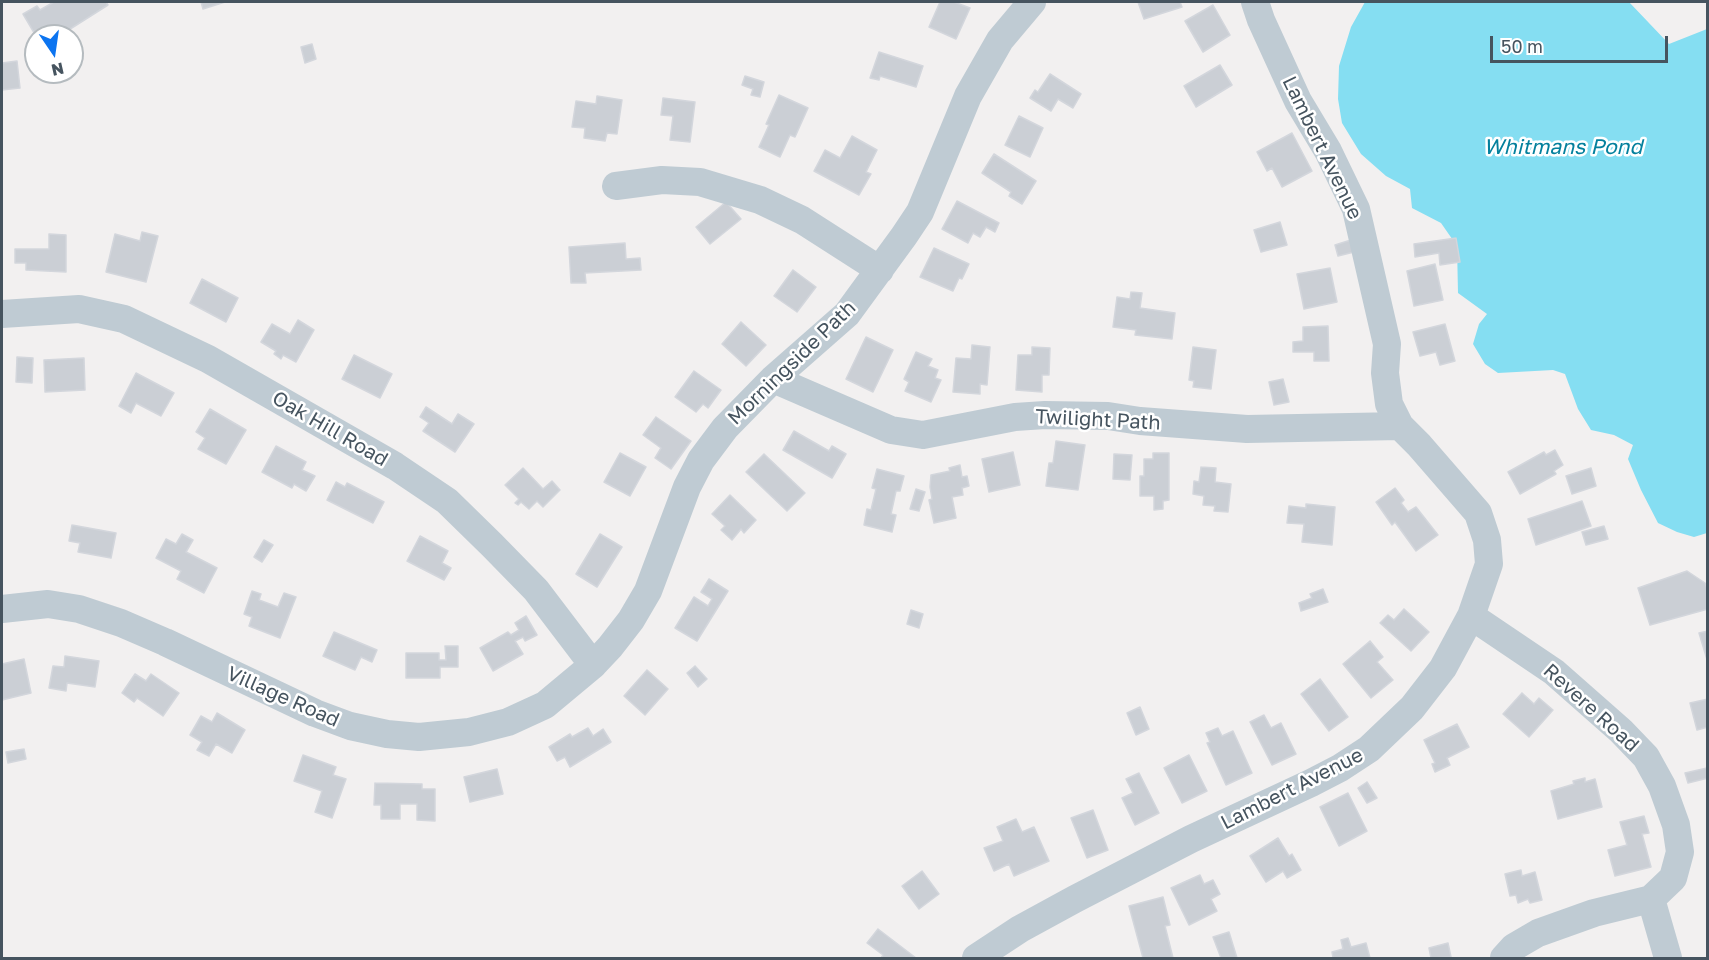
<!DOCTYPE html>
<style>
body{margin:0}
#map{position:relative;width:1709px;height:960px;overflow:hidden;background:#f2f0f0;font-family:"Golos Text",sans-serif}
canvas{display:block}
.frame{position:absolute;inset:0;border:3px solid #46545f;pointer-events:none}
.north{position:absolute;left:24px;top:24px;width:60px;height:60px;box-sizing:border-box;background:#fff;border:2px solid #b5bbbf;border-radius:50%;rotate:167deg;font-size:16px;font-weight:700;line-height:24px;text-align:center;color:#46545f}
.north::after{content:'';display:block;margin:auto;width:21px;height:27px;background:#0c74f0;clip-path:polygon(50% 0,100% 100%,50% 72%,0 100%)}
.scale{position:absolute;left:1490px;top:36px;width:178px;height:27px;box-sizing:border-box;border:3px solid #46545f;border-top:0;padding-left:8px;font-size:18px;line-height:21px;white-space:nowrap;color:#46545f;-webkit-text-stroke:4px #fff;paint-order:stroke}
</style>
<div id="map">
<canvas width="1709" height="960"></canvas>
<div class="frame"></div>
<div class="north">N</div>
<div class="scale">50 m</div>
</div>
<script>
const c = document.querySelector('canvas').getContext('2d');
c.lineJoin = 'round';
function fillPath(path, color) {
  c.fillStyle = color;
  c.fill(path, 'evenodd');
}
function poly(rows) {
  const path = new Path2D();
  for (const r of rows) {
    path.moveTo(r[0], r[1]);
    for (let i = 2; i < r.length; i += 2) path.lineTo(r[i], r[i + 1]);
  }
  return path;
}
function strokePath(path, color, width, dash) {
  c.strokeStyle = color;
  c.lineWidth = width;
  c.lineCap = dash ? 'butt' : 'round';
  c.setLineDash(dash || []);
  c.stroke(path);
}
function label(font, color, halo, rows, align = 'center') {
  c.font = font + ' "Golos Text",sans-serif';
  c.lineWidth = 5;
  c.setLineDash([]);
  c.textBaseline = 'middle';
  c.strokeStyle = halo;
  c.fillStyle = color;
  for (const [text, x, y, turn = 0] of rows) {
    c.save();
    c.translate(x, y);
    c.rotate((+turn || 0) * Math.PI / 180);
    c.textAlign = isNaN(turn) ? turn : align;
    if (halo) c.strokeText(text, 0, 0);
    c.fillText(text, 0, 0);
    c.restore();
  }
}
fillPath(poly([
 [1365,2,1629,2,1669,44,1707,29,1707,533,1694,537,1677,532,1658,523,1641,490,1628,459,1633,445,1614,435,1591,430,1578,409,1565,374,1553,370,1498,373,1485,364,1473,344,1479,324,1487,314,1458,293,1457,246,1441,223,1412,208,1410,189,1386,176,1361,154,1342,123,1338,99,1339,66,1351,27]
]), '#85def2');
const building = poly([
 [54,2,106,2,108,5,67,31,71,36,36,36,23,14,37,6,40,10,54,2],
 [201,2,225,2,203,9,201,2],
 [940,2,954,2,970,8,956,39,929,27,940,2],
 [1138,2,1180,2,1182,7,1144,19,1138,2],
 [1213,5,1230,35,1203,52,1185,21,1213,5],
 [72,38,83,56,72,62,72,38],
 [312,44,316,59,305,63,301,47,312,44],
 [879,52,923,66,916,87,880,76,879,80,870,78,879,52],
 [17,61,20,88,2,90,2,63,17,61],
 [1220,65,1232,85,1196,107,1184,86,1220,65],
 [1050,74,1081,94,1073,108,1058,99,1051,111,1030,98,1035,90,1038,92,1050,74],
 [745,76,764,82,760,97,751,95,753,89,742,85,745,76],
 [779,95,808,108,795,137,790,135,780,157,759,147,769,125,766,124,779,95],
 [597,96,622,100,617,134,607,133,605,141,584,138,585,128,572,127,576,101,596,104,597,96],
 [663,98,695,102,690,142,670,140,673,116,661,115,663,98],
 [1019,116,1043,128,1030,157,1005,145,1019,116],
 [1292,133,1312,171,1282,187,1272,168,1267,171,1257,152,1292,133],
 [852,136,877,150,866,172,871,174,859,195,814,171,825,150,840,158,852,136],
 [994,154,1036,181,1022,204,1009,196,1011,192,982,173,994,154],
 [957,201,999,223,995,232,986,227,980,237,973,233,968,243,942,229,957,201],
 [726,202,741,219,710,244,696,227,726,202],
 [1280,222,1287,245,1261,252,1254,230,1280,222],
 [142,232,158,236,146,282,106,272,115,234,140,241,142,232],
 [49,234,66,235,66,272,26,270,26,263,15,263,15,249,49,249,49,234],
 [1456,238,1460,262,1440,265,1439,253,1415,257,1414,244,1456,238],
 [1354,239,1358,251,1338,256,1335,245,1354,239],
 [625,243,626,259,640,258,641,270,585,273,586,283,571,283,569,247,625,243],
 [934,248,969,264,962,279,959,278,953,291,920,277,934,248],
 [1435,264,1443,300,1414,306,1407,271,1435,264],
 [1330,268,1337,302,1304,309,1297,274,1330,268],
 [793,270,816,287,797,312,774,296,793,270],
 [202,279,238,298,226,322,190,303,202,279],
 [1131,292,1142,293,1140,308,1175,313,1172,339,1135,335,1136,330,1113,327,1117,297,1130,299,1131,292],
 [298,320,314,330,296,362,283,355,281,359,274,354,276,351,261,342,272,324,290,334,298,320],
 [741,322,766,345,746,366,722,344,741,322],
 [1445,324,1455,361,1440,365,1436,352,1420,356,1413,332,1445,324],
 [1328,326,1329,361,1314,361,1314,352,1293,352,1293,342,1303,341,1303,327,1328,326],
 [866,337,893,350,873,392,846,379,866,337],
 [972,345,990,347,987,385,980,384,980,394,953,392,956,358,971,359,972,345],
 [1032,347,1050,348,1049,375,1042,375,1042,392,1016,390,1018,355,1032,355,1032,347],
 [1193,347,1216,350,1211,389,1193,387,1194,381,1189,380,1193,347],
 [916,352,932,359,928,366,938,370,935,378,941,380,931,402,905,391,909,382,904,379,916,352],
 [354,355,392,374,380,398,342,379,354,355],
 [17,357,33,358,32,383,16,382,17,357],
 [84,358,85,390,45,392,44,360,84,358],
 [694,371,721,390,708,408,703,404,696,412,675,397,694,371],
 [136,373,174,393,161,416,136,403,131,413,119,406,136,373],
 [1283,379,1289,402,1274,405,1269,382,1283,379],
 [426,407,452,424,458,414,474,424,455,452,423,431,429,423,420,417,426,407],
 [210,409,246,430,226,464,198,449,205,438,196,432,210,409],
 [656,417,691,441,671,469,655,458,661,448,643,435,656,417],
 [794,431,829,451,832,446,846,454,832,478,783,450,794,431],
 [1056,441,1085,445,1078,490,1046,486,1049,463,1053,463,1056,441],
 [276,446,306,462,302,470,315,476,306,491,294,484,292,488,262,472,276,446],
 [1555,450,1563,465,1554,471,1556,474,1520,494,1508,472,1544,452,1546,455,1555,450],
 [1013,452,1020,485,989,492,982,459,1013,452],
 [620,453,646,467,630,496,604,482,620,453],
 [1153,453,1169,453,1169,500,1163,501,1163,509,1154,510,1154,496,1140,496,1140,476,1144,476,1144,459,1153,459,1153,453],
 [764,454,805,493,787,511,746,472,764,454],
 [1114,454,1132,455,1130,480,1113,479,1114,454],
 [960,465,962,477,967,476,969,486,962,488,963,495,952,497,956,518,934,523,929,500,932,499,930,487,931,475,950,471,949,468,960,465],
 [1201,467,1216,468,1215,482,1231,484,1228,512,1214,511,1215,506,1203,505,1204,496,1193,494,1194,481,1199,482,1201,467],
 [523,468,543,489,552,481,560,490,543,507,537,501,529,509,521,502,518,505,515,503,519,499,505,485,523,468],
 [1591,468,1596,486,1572,494,1566,476,1591,468],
 [877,469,904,476,900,491,896,491,891,514,896,515,892,532,864,525,867,509,871,510,876,489,872,488,877,469],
 [336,482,345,487,347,483,384,502,373,523,327,500,336,482],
 [1395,488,1404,500,1401,503,1408,512,1416,507,1438,535,1416,551,1395,522,1392,525,1376,502,1395,488],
 [916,489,925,492,919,511,910,509,916,489],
 [730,495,756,520,744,533,741,529,732,540,721,530,725,526,712,514,730,495],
 [1582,501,1591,526,1536,545,1528,519,1582,501],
 [1306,504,1335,507,1332,545,1302,542,1304,524,1287,523,1289,506,1306,508,1306,504],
 [72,525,116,533,111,558,78,552,80,543,69,541,72,525],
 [1604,526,1608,539,1586,545,1582,532,1604,526],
 [182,534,193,540,186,552,217,568,204,593,177,579,181,571,156,558,166,539,176,544,182,534],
 [600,534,622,547,597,587,576,574,600,534],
 [420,536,448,551,442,563,451,568,444,580,407,561,420,536],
 [264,540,273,545,262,562,254,557,264,540],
 [1687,571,1705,583,1708,591,1708,609,1650,625,1638,588,1687,571],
 [709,579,728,591,697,641,675,628,694,597,708,606,712,599,701,592,709,579],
 [1323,589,1328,602,1301,611,1299,603,1312,598,1310,594,1323,589],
 [252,591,261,594,259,600,278,607,284,593,296,597,280,638,249,626,252,617,244,614,252,591],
 [1404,609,1429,632,1411,651,1380,623,1388,615,1394,620,1404,609],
 [911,610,923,614,919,628,907,624,911,610],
 [526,616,537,635,525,641,523,637,515,641,523,654,493,671,480,648,508,632,511,635,519,630,515,623,526,616],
 [1708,631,1708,663,1699,633,1708,631],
 [334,632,377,650,372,662,361,657,355,670,323,656,334,632],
 [1370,641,1383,657,1377,662,1393,680,1371,698,1343,664,1370,641],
 [445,646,458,646,458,667,440,667,440,678,406,678,406,653,439,653,439,660,446,660,445,646],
 [65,656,99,661,95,687,67,683,66,691,49,688,53,666,64,667,65,656],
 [24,659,31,693,2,700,2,664,24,659],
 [695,666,707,679,698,687,687,673,695,666],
 [647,670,668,689,645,715,624,696,647,670],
 [135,674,146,681,151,674,179,693,163,716,137,698,134,702,122,693,135,674],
 [1320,679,1348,717,1329,731,1301,694,1320,679],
 [1522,693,1534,704,1539,698,1553,710,1529,737,1503,714,1522,693],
 [1708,699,1708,727,1697,730,1690,703,1708,699],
 [1140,707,1149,729,1136,735,1127,713,1140,707],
 [217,713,245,730,232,753,216,744,209,756,197,750,202,742,190,735,201,716,212,722,217,713],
 [1264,715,1271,728,1281,723,1296,754,1272,765,1250,722,1264,715],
 [1457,724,1469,747,1447,758,1450,765,1435,772,1432,764,1435,763,1424,740,1457,724],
 [588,728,593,736,603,729,611,742,570,767,565,757,557,761,549,747,570,734,572,737,588,728],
 [1218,728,1222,736,1233,731,1252,773,1226,785,1207,743,1210,742,1206,733,1218,728],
 [24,749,26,759,8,763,6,752,24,749],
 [303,755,336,767,333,775,346,779,332,818,315,812,322,791,294,781,303,755],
 [1189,755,1207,791,1182,803,1164,768,1189,755],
 [1707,768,1708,778,1688,783,1685,773,1707,768],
 [497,769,503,794,470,802,464,777,497,769],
 [1139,773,1159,813,1135,825,1122,798,1133,793,1126,779,1139,773],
 [1585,778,1585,782,1595,779,1602,807,1558,819,1551,791,1574,784,1573,781,1585,778],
 [1367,782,1377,798,1367,803,1358,788,1367,782],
 [375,783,422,784,422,789,435,789,435,821,417,820,417,804,400,804,400,819,381,819,381,805,374,805,375,783],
 [1348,793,1367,831,1339,846,1320,807,1348,793],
 [1093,810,1108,850,1087,858,1071,818,1093,810],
 [1644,816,1649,833,1642,834,1651,867,1615,876,1608,850,1627,845,1620,822,1644,816],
 [1016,819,1022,832,1034,827,1049,861,1014,876,1009,864,994,871,984,848,1003,841,997,827,1016,819],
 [1278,838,1289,856,1292,854,1301,870,1287,878,1283,871,1266,882,1250,856,1278,838],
 [1521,870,1522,876,1535,872,1542,900,1530,903,1528,899,1518,903,1516,895,1510,896,1505,874,1521,870],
 [922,871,939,894,919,909,902,886,922,871],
 [1200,875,1204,884,1213,880,1220,894,1211,899,1217,911,1189,925,1171,888,1200,875],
 [1163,897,1170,925,1165,926,1173,958,1143,958,1129,906,1163,897],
 [878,929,916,958,881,958,883,955,867,943,878,929],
 [1229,932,1237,958,1221,958,1213,937,1229,932],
 [1348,938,1351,947,1366,943,1370,958,1333,958,1332,952,1343,949,1341,940,1348,938],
 [1448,943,1451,957,1431,958,1429,948,1448,943]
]);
fillPath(building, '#cbcfd5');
strokePath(building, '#d3d6dc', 1.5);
strokePath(poly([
 [616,186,662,180,700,182,760,200,802,220,880,270],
 [2,314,79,309,124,319,208,359,395,466,447,501,492,545,536,590,593,665],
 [773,379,891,430,923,435,1015,417,1045,415,1108,416,1140,421,1247,429,1400,426],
 [2,609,48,604,79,609,121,623,165,642,315,713,350,726,387,734,419,737,469,732,508,722,545,705,593,665,610,647,631,620,648,591,687,487,701,460,725,428,773,379,847,314,904,236,920,212,968,96,1000,40,1032,2],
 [1471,616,1554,672,1621,731,1646,757,1662,786,1676,825,1680,852,1673,878,1651,899,1668,958],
 [976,958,1020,929,1075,899,1191,839,1311,783,1340,768,1369,749,1412,708,1443,668,1471,616,1489,564,1487,540,1478,513,1419,445,1400,426,1389,404,1385,373,1387,344,1356,209,1328,151,1298,101,1261,20,1255,2],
 [1504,958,1514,947,1538,933,1594,913,1651,899]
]), '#bfcbd3', 28);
label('20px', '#46545f', '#fff', [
 ["Lambert Avenue",1322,148,64],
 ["Morningside Path",792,363,-44],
 ["Twilight Path",1098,420,3],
 ["Oak Hill Road",330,429,30],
 ["Village Road",283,697,24],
 ["Revere Road",1591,708,42],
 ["Lambert Avenue",1292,789,-27]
]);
label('italic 21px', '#04809d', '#fff', [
 ["Whitmans Pond",1563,147]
]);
</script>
